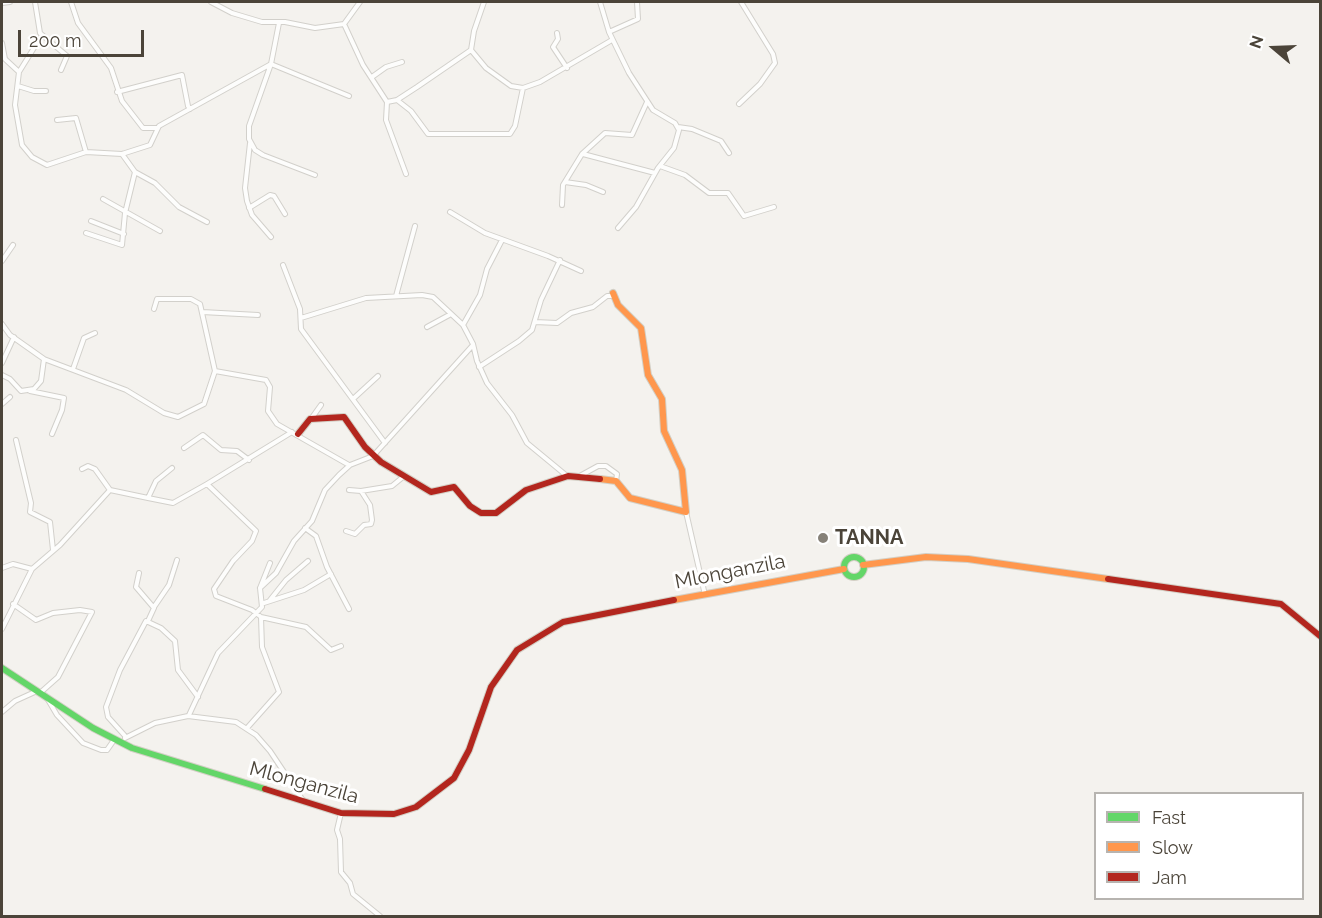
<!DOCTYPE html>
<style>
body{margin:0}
#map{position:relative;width:1322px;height:918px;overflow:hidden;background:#f4f2ee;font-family:Raleway,sans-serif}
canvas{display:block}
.frame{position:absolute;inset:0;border:3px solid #4b4439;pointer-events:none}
.legend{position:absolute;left:1094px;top:792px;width:210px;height:108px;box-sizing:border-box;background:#fff;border:2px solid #b7b4b0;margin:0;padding:8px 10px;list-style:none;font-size:18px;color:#4b4439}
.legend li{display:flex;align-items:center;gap:12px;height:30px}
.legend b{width:30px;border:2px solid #b7b4b0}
.north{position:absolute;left:1244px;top:18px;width:60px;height:60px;-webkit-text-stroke:4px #fff;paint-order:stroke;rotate:289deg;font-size:16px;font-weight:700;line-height:24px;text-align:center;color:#4b4439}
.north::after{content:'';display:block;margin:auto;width:21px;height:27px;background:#4b4439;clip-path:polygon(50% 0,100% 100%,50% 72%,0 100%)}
.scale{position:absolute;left:18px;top:30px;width:126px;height:27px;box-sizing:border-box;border:3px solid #4b4439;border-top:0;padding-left:8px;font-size:18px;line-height:21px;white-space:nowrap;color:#4b4439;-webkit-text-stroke:4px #fff;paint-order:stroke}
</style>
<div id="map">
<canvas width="1322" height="918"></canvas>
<div class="frame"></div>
<ul class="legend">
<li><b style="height:8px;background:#63d668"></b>Fast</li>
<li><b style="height:8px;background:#ff974d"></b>Slow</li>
<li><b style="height:8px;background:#b3261e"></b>Jam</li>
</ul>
<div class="north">N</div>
<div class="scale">200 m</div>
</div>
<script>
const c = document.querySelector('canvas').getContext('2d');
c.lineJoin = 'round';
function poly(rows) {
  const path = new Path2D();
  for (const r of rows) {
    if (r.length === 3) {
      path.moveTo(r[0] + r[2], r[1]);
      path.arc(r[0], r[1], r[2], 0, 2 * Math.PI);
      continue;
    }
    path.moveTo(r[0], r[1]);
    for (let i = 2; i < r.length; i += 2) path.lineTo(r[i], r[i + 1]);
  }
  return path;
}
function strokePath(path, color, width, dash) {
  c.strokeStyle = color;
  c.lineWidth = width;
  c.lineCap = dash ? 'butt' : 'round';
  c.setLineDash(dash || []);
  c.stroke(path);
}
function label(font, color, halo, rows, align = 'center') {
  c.font = font + ' Raleway,sans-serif';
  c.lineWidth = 6;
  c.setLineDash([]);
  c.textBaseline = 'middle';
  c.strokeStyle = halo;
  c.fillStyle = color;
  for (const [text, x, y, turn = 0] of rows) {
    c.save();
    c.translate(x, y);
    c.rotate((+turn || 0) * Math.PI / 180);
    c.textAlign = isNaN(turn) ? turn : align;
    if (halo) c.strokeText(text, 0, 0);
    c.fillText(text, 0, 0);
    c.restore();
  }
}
const street = poly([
 [35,2,40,33,67,56,61,70],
 [71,2,78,23,111,68,122,101,143,128,157,128],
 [211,2,232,13,262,22,285,22,315,28,344,24,360,2],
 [484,2,474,31,471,50,486,68,511,86,523,88,540,82,612,40],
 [600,2,609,32,629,73,653,110,675,123,679,130,674,148,658,168,636,207,618,228],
 [2,3,10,2],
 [279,23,271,64,249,126,249,139,255,150,263,155,315,175],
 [344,24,363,65,387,102,386,120,406,174],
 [609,32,638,19,637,2],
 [557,33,558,39,553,47,567,68],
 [42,35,19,72,15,105,22,145,32,157,47,165,86,152],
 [2,43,5,59,19,72],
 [372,77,386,67,402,62],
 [18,86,34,91,46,91],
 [117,92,182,75,188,106,190,109],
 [397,100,411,111,428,134,510,134,515,126,523,88],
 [387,102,397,100,417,87,471,50],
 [739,104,760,84,775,63,773,54,741,2],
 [57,120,76,118,86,152,122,154,150,145,159,126,271,64,349,96],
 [678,127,692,129,721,141,729,153],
 [250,143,245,188,247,201,252,215,271,237],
 [122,154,135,172,155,183,179,207,207,222],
 [583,154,655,173],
 [660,166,685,175,709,193,728,193,744,216,774,207],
 [565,182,586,185,603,192],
 [103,199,160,231],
 [562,205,563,185,582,154,605,133,632,135,647,102],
 [249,208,270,195,274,196,285,214],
 [450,212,485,233,548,256,581,271],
 [91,221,124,234],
 [86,233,122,245,125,213,135,172],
 [2,261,13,245],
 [283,265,300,309,301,329,385,443],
 [396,296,415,226],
 [154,309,157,299,191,299,200,304,215,371,266,380,270,387,268,411,277,424,349,465],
 [202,312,258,315],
 [301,318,366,298,422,295,433,297,463,325,473,344,477,361,487,383,512,415,527,443,567,476],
 [535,322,557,323,571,313,593,307,607,296,613,296],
 [2,324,10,335,44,359,41,381,34,389,21,391,10,379,2,375],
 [463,325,480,295,487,269,502,240],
 [427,327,451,314],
 [44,359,126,390,164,413,178,417,204,404,215,371],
 [2,363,14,337],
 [479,367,519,341,532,330,541,300,560,260],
 [73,369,84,338,95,333],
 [30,391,64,398,62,410,52,434],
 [353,399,378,376],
 [2,404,10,397],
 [311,419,321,405],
 [16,440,31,503,30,512,50,522,53,550],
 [184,448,203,435,221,450,237,451,249,460],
 [82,469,88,466,95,469,110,490],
 [578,477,598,466,606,466,617,474,616,481],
 [207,484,292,432],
 [361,491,392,486,403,477],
 [148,498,173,503,207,484,256,531,252,541,233,561,214,589,216,596,252,610,261,617,306,627,331,650,341,646],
 [686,512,705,595],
 [305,528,316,536,327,567,349,609],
 [346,531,355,534,364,525,371,524,372,520,370,505,361,491,349,490],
 [2,568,13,564,32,569],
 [139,573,136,587,154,608,148,621],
 [260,588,276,573,294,541,312,521,325,490,339,475,350,465,373,456,473,345],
 [270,600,286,580,308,561],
 [264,603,304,590,331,574],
 [13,604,36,620,53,613,80,610,92,612,58,677,40,693],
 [154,607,169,585,177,560],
 [2,629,32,569,60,545,110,490,148,498,156,481,172,468],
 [47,698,57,715,83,743,101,750,107,750,114,740],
 [2,712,15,701,37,691],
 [189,715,218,653,262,607,260,588,270,563],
 [247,728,279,692,262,647,261,617],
 [126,737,108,717,106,707,120,670,146,621,161,628,175,641,178,670,198,697],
 [125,738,155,723,188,716,236,722,256,735,270,751,304,802],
 [341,813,337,830,340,839,341,872,350,883,353,894,380,916]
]);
const fast = poly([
 [854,567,10],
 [2,668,93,728,132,748,265,789]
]);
const slow = poly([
 [600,479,616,481,630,498,686,512,682,470,664,431,662,399,648,375,641,328,618,305,613,293],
 [863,565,926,557,968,559,1108,579],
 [674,600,844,569]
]);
const jam = poly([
 [298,434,310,419,344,417,365,447,381,462,431,492,454,487,470,506,481,513,496,513,526,490,568,476,600,479],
 [1108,579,1281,604,1320,636],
 [265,789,341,813,394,814,416,807,454,778,469,750,491,687,517,650,563,622,674,600]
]);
strokePath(street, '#d2d0cb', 6);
strokePath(fast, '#d3cfc5', 8);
strokePath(slow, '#d3cfc5', 8);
strokePath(jam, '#d3cfc5', 8);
strokePath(street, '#fdfdfc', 4);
strokePath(fast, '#63d668', 6);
strokePath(slow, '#ff974d', 6);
strokePath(jam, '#b3261e', 6);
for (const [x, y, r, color] of [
 [823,538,6,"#868178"]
]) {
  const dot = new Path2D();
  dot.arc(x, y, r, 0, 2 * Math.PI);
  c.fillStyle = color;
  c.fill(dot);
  strokePath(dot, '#fff', 2);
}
label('bold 20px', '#4b4439', '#fff', [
 ["TANNA",835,538]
], 'left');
label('20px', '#4b4439', '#fff', [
 ["Mlonganzila",730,572,-11],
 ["Mlonganzila",304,783,15]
]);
</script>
